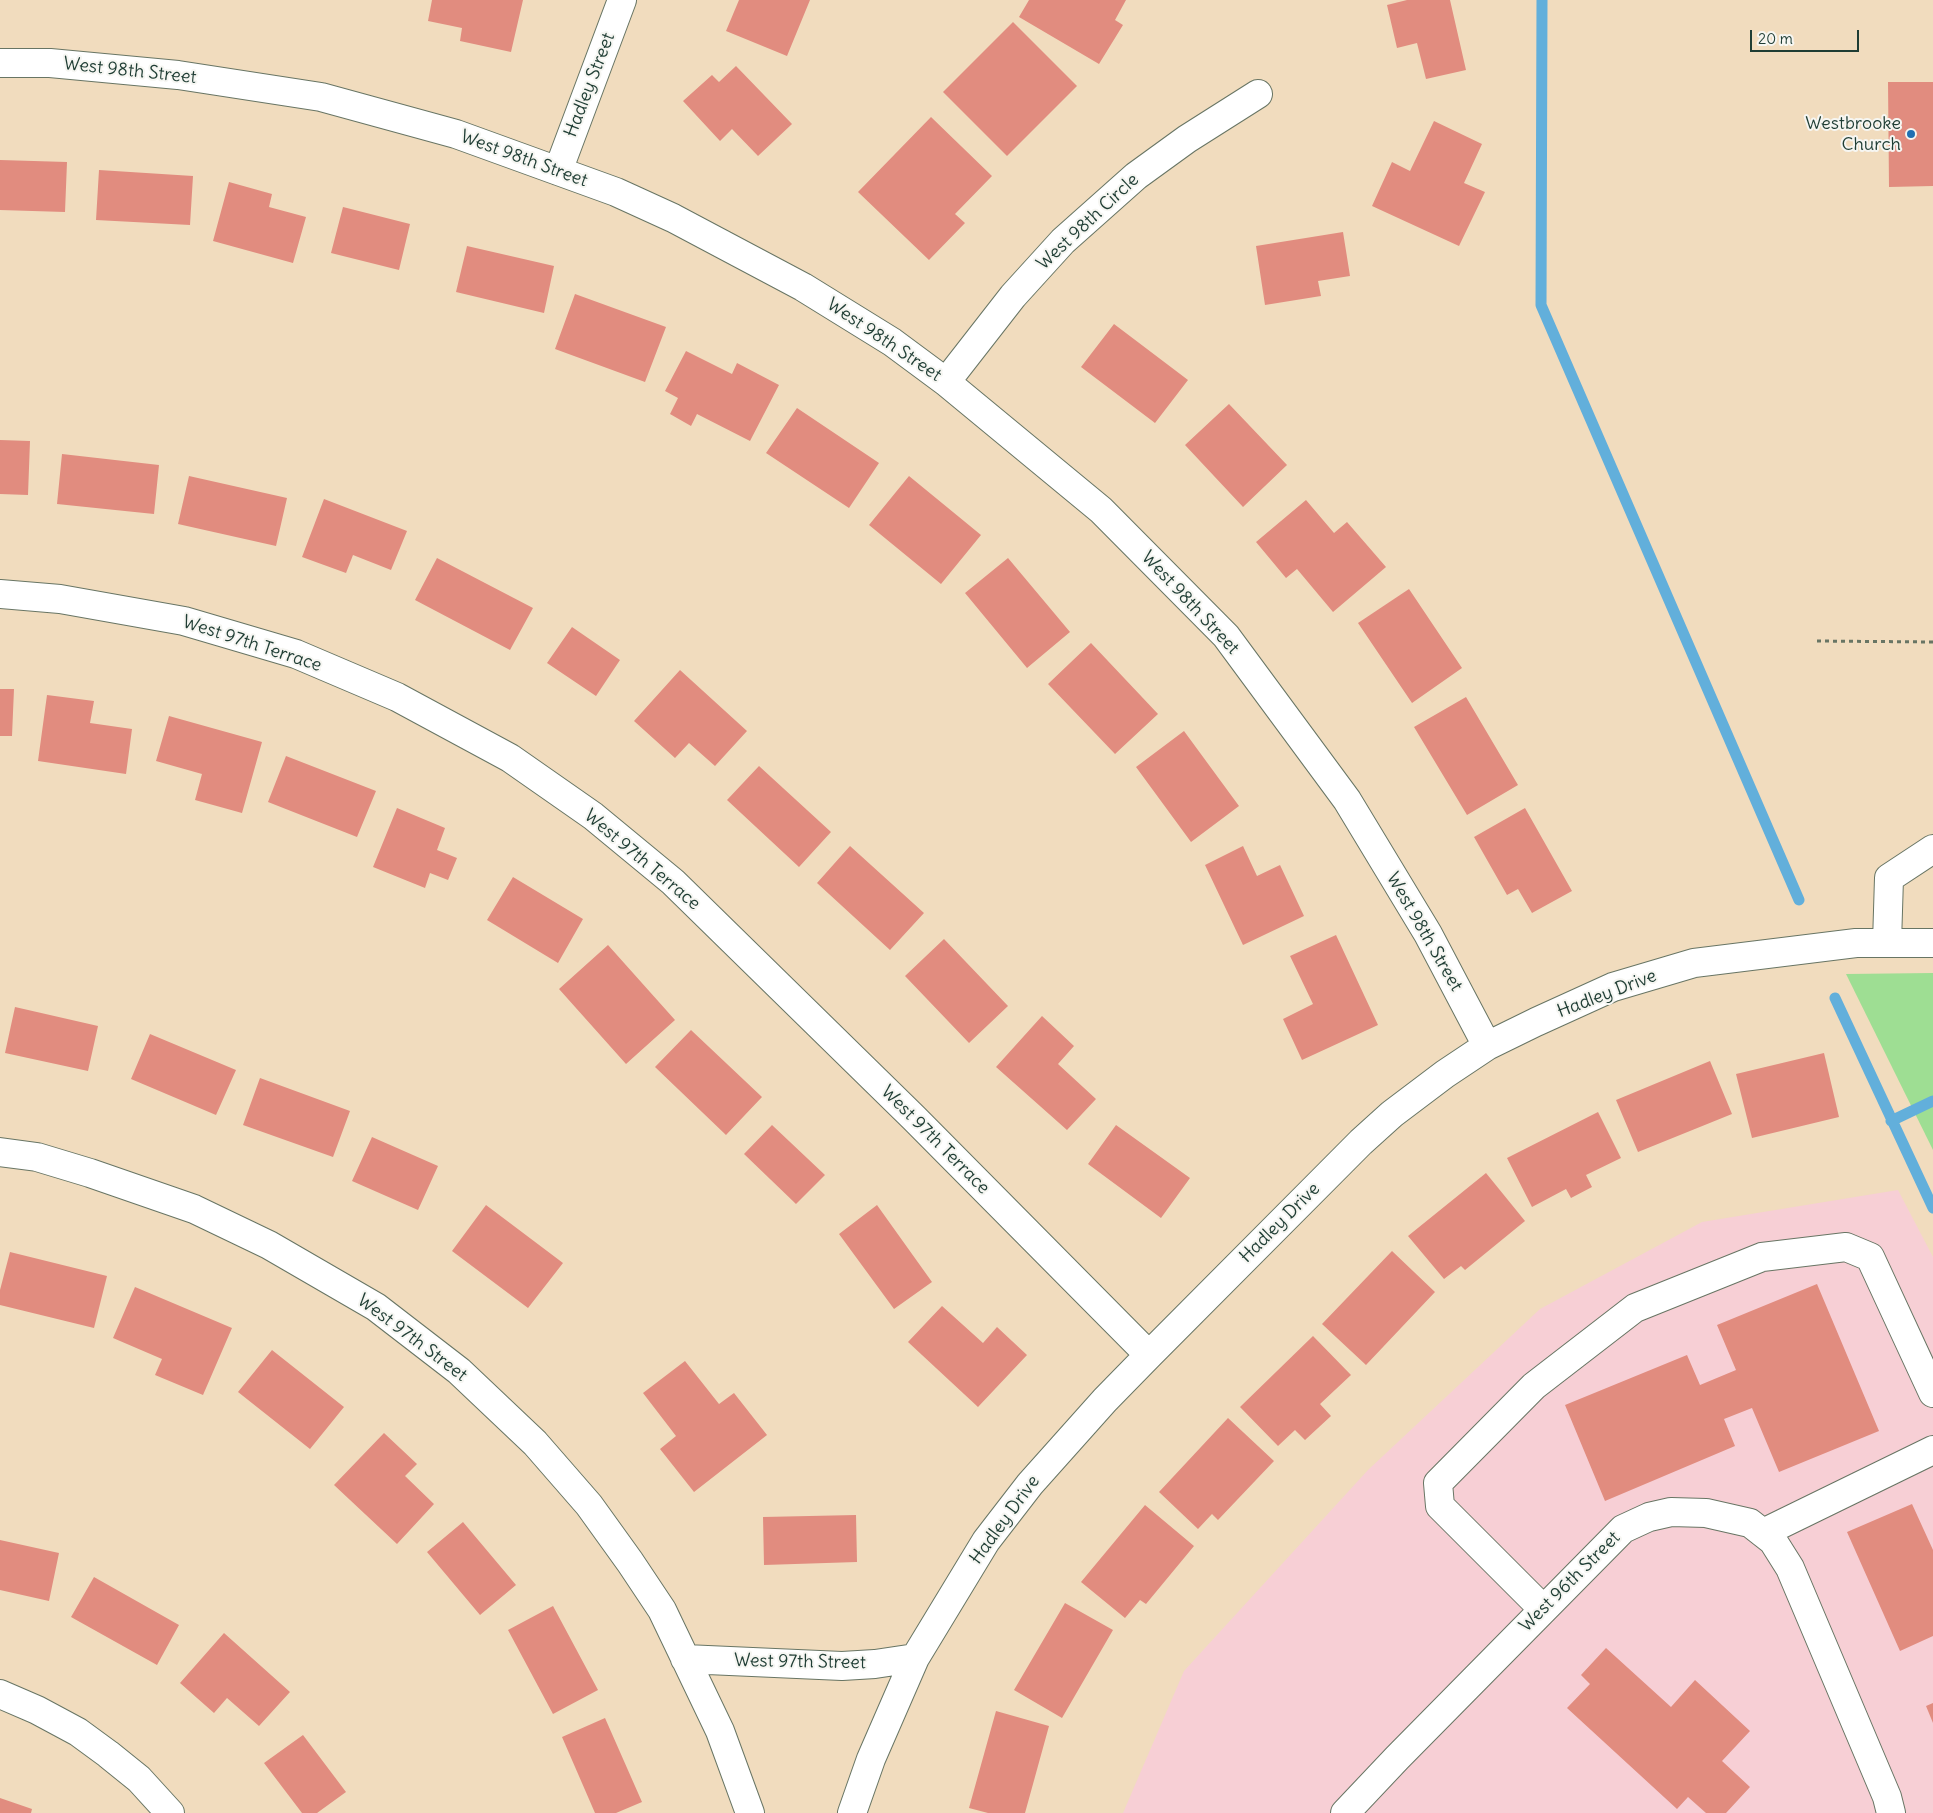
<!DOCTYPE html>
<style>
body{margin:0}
#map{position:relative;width:1933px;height:1813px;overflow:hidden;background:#f1dcbe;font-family:Delius,sans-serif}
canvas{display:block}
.scale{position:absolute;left:1750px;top:30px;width:109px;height:22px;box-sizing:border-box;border:2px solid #1f3d34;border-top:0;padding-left:6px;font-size:15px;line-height:18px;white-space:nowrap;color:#1f3d34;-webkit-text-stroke:4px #f6f6f2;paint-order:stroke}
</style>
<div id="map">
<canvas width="1933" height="1813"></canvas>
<div class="scale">20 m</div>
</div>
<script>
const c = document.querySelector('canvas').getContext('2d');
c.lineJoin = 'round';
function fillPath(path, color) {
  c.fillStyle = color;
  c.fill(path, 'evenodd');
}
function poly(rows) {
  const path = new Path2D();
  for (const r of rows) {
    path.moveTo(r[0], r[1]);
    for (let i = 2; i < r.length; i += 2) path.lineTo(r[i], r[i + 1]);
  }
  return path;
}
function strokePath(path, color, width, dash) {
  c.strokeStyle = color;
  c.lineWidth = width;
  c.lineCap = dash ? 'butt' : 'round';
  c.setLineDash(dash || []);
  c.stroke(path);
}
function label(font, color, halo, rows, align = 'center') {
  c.font = font + ' Delius,sans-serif';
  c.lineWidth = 4;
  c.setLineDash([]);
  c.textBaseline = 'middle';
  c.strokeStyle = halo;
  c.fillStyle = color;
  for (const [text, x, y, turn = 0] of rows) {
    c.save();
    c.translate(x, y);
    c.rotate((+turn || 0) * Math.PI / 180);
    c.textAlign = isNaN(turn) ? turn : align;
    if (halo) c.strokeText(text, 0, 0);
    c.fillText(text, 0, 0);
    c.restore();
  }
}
fillPath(poly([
 [1898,1190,1933,1257,1933,1813,1123,1813,1184,1671,1368,1470,1540,1309,1702,1222]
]), '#f7cfd5');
fillPath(poly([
 [1933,973,1933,1150,1846,974]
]), '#9ede93');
strokePath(poly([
 [1542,0,1541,305,1799,900],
 [1835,998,1933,1208],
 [1891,1121,1933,1101]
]), '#62afdb', 11);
fillPath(poly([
 [432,0,523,0,511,52,460,41,462,28,428,21],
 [739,0,810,0,787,56,726,31],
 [1029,0,1126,0,1115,20,1123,25,1099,64,1019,17],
 [1407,0,1450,0,1466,70,1426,79,1417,43,1397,48,1387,5],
 [1013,22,1077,86,1007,156,943,92],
 [736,66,792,124,758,156,732,129,720,141,683,101,712,75,719,82],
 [1888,82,1933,82,1933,186,1889,187],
 [931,117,992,176,955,214,965,223,929,260,858,192],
 [1434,121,1482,144,1464,183,1485,192,1459,246,1372,206,1392,162,1410,171],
 [0,160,67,162,65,212,0,210],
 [99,170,193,176,190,225,96,220],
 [229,182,272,194,269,207,306,217,293,263,213,241],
 [343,207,410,224,399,270,331,253],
 [1343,232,1350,276,1318,281,1321,296,1265,305,1256,246],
 [467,246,554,266,544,313,456,292],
 [575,294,666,327,645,382,555,349],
 [1114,324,1188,380,1155,423,1081,367],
 [686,351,732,374,737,363,779,385,750,441,697,414,691,426,670,414,678,398,665,391],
 [1229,404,1287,465,1243,507,1185,445],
 [797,408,879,463,849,508,766,453],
 [0,440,30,441,28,495,0,494],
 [62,454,159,465,154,514,57,504],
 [189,476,287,498,276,546,178,524],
 [909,476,981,535,941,584,869,525],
 [324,499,407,531,391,570,353,555,346,573,302,557],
 [1306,500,1334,533,1347,522,1386,567,1333,612,1297,569,1286,578,1256,542],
 [437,558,533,608,510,650,415,600],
 [1008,558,1070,632,1027,668,965,593],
 [1409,589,1462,668,1412,703,1358,623],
 [572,627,620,660,596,696,547,663],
 [1091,643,1158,714,1115,754,1048,684],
 [680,670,747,731,715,766,689,743,675,758,634,721],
 [0,689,14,689,12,736,0,736],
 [47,695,94,701,90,723,132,729,126,774,38,761],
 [1466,697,1518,785,1467,815,1414,727],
 [169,716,262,742,242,813,195,800,202,774,156,761],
 [1184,731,1239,806,1191,842,1136,767],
 [286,756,376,791,357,837,268,802],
 [759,766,831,832,799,867,727,800],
 [397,808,445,828,437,850,457,858,448,880,430,873,425,888,373,867],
 [1525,808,1572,891,1532,913,1518,889,1507,895,1474,837],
 [850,846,924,913,890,950,817,883],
 [1243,846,1257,876,1280,865,1304,916,1243,945,1205,865],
 [513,877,583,919,558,963,487,920],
 [1336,935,1378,1025,1302,1060,1283,1019,1313,1004,1290,956],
 [944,939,1008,1006,969,1043,905,976],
 [608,945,675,1020,626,1064,559,989],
 [15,1007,98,1026,88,1071,5,1053],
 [1042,1016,1074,1046,1058,1064,1096,1099,1067,1130,996,1067],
 [691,1030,762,1097,726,1135,655,1067],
 [150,1034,236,1070,216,1115,131,1079],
 [1824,1053,1839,1117,1752,1138,1736,1074],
 [1710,1061,1732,1114,1638,1152,1616,1100],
 [260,1078,350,1111,333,1157,243,1125],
 [1598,1112,1621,1158,1586,1175,1592,1187,1571,1198,1566,1189,1532,1207,1507,1158],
 [772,1125,825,1175,796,1204,744,1154],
 [1116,1125,1190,1178,1161,1218,1088,1164],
 [372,1137,438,1166,418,1210,352,1181],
 [1486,1173,1525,1221,1465,1270,1461,1266,1444,1279,1408,1236],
 [486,1205,563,1263,528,1308,452,1251],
 [877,1205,932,1282,894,1309,839,1234],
 [1392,1251,1435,1292,1366,1365,1322,1324],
 [10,1252,107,1276,94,1328,0,1305,0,1290],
 [1817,1284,1879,1431,1779,1472,1752,1408,1724,1419,1735,1446,1605,1501,1565,1405,1687,1355,1700,1385,1736,1370,1717,1325],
 [135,1287,232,1328,203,1395,155,1375,162,1359,113,1338],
 [942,1306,983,1343,997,1327,1027,1355,978,1407,908,1342],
 [1313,1336,1351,1375,1320,1404,1331,1416,1305,1440,1295,1430,1278,1446,1240,1407],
 [272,1350,344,1407,310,1449,238,1392],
 [685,1361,719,1404,734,1393,767,1435,694,1492,660,1449,676,1436,643,1393],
 [1228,1418,1274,1461,1218,1520,1212,1514,1198,1529,1159,1492],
 [384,1433,417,1464,405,1476,434,1504,397,1544,334,1485],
 [1912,1504,1933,1550,1933,1636,1900,1651,1847,1532],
 [1145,1505,1194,1546,1146,1604,1140,1600,1125,1618,1081,1582],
 [856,1515,857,1562,764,1565,763,1517],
 [463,1522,516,1585,480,1615,427,1552],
 [0,1540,59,1553,49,1601,0,1590],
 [94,1577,179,1625,157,1665,71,1617],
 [1065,1603,1113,1630,1062,1718,1014,1690],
 [553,1606,598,1690,553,1714,508,1630],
 [224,1633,290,1692,259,1726,227,1698,214,1713,180,1683],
 [1606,1648,1671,1707,1695,1680,1750,1731,1722,1761,1750,1787,1726,1813,1706,1813,1688,1797,1677,1809,1567,1708,1590,1684,1581,1675],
 [1933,1703,1933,1723,1926,1706],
 [996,1711,1049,1726,1025,1813,988,1813,969,1808],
 [605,1718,642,1802,616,1813,595,1813,562,1737],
 [303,1735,346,1792,317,1813,302,1813,264,1763],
 [0,1798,32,1809,31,1813,0,1813]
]), '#e18c7f');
const minor = poly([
 [0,63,50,63,178,75,321,97,456,134,616,192,673,218,803,287,892,342,946,382,1101,510,1226,636,1347,800,1428,934,1487,1046],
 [558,171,622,0],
 [946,382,1013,296,1063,241,1136,176,1187,139,1258,94],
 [0,594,60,599,184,621,296,654,397,697,510,758,593,816,673,882,914,1118,1149,1355],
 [1887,943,1889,878,1933,849],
 [0,1152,37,1157,90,1173,194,1209,269,1245,376,1307,459,1371,535,1443,589,1505,630,1562,662,1610,720,1731,750,1813],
 [1763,1533,1933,1450],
 [1543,1609,1440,1506,1438,1483,1534,1386,1635,1308,1762,1257,1846,1247,1870,1257,1933,1393],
 [685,1659,842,1666,875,1664,915,1658],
 [0,1694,37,1710,78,1732,108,1754,139,1779,170,1813],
 [852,1813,871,1759,915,1658,986,1541,1030,1484,1105,1400,1149,1355,1361,1142,1392,1114,1445,1074,1487,1046,1536,1022,1613,987,1694,963,1856,943,1933,943],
 [1345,1813,1397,1758,1623,1529,1649,1517,1671,1512,1706,1513,1750,1523,1773,1541,1790,1568,1887,1797,1891,1813]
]);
strokePath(minor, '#687564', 30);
strokePath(poly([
 [1817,641,1933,642]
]), '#687564', 3, [4, 4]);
strokePath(minor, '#fff', 28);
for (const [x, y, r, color] of [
 [1911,134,5,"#1f6fb2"]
]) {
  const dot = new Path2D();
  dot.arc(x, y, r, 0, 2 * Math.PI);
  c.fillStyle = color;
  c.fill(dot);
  strokePath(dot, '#f6f6f2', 2);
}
label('18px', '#1f3d34', '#f6f6f2', [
 ["West 98th Street",130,71,6],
 ["Hadley Street",590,85,-69],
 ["West 98th Street",524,159,20],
 ["West 98th Circle",1088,222,-43],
 ["West 98th Street",884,340,34],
 ["West 98th Street",1190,603,47],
 ["West 97th Terrace",252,644,18],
 ["West 97th Terrace",642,860,40],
 ["West 98th Street",1424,932,60],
 ["Hadley Drive",1607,994,-21],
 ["West 97th Terrace",935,1140,45],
 ["Hadley Drive",1280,1223,-45],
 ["West 97th Street",412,1338,37],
 ["Hadley Drive",1005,1520,-54],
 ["West 96th Street",1570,1582,-45],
 ["West 97th Street",800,1662,1]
]);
label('18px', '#1f3d34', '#f6f6f2', [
 ["Westbrooke",1901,124],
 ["Church",1901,145]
], 'right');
</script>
